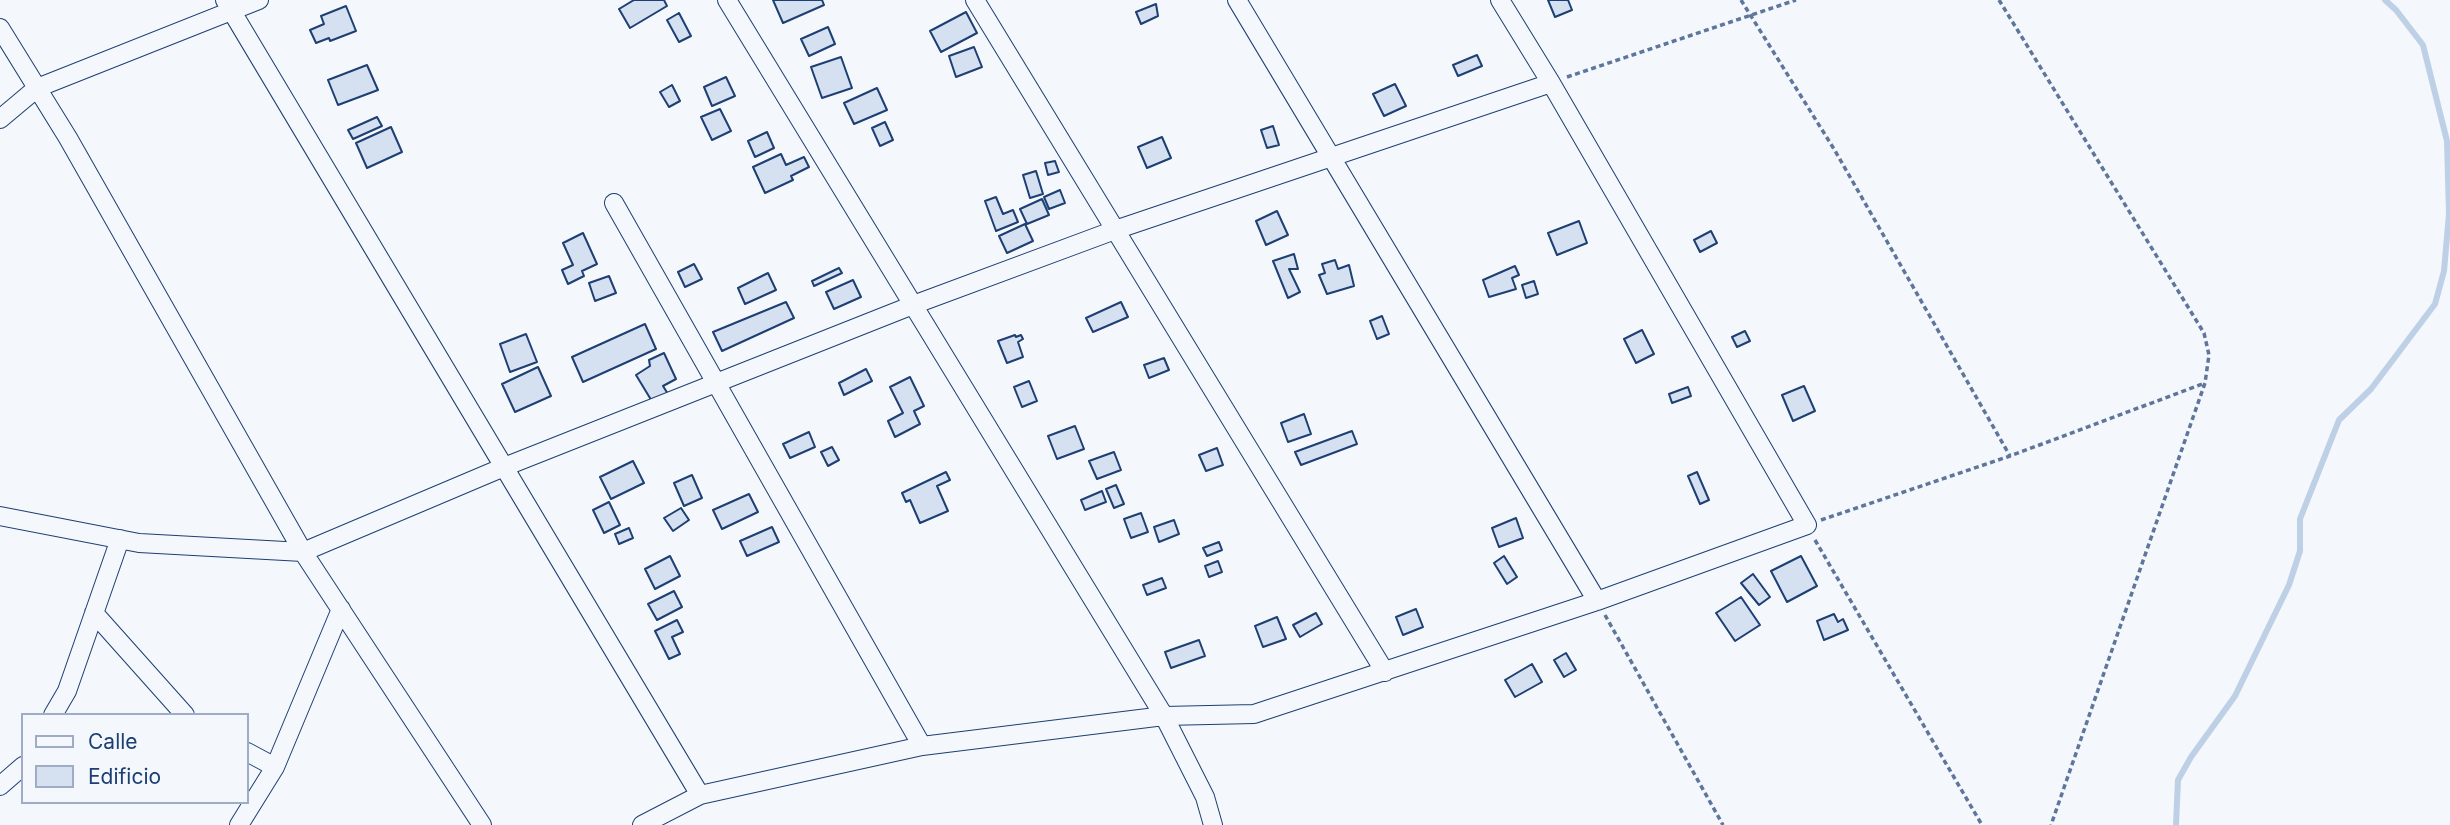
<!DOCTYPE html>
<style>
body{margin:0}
#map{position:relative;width:2450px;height:825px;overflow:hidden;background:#f4f7fb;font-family:Inter,sans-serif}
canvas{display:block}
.legend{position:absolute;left:21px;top:713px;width:228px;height:91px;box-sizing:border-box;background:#f4f7fb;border:2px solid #9eadc5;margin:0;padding:9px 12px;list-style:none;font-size:21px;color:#1d3f73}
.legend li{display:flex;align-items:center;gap:14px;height:35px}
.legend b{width:35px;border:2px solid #9eadc5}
</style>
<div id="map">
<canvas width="2450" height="825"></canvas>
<ul class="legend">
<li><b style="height:9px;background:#f4f7fb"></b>Calle</li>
<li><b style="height:19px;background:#d5e0f0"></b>Edificio</li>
</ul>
</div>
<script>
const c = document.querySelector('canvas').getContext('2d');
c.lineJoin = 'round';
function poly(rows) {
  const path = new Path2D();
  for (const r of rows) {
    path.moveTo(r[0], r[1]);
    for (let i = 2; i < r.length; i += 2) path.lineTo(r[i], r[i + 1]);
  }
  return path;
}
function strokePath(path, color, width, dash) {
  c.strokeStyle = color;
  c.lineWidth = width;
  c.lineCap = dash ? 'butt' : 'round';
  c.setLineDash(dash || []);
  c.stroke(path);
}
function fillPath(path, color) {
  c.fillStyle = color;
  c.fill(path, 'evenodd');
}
strokePath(poly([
 [2176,825,2178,780,2191,757,2235,696,2289,585,2300,551,2300,519,2339,420,2371,389,2435,304,2444,271,2449,214,2447,141,2423,45,2396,10,2385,0]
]), '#bed0e5', 6);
const building = poly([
 [634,0,664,0,667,6,630,28,619,9,634,0],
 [773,0,822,0,824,5,783,23,773,0],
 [1548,0,1568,0,1572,10,1555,17,1548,0],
 [1156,4,1158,16,1141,24,1136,12,1156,4],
 [346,6,356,31,330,41,329,38,316,43,310,30,324,24,321,16,346,6],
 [966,12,977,33,941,52,930,31,966,12],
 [679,13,691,36,679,42,667,20,679,13],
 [828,27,835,44,809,56,801,39,828,27],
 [974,47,982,67,956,77,949,56,974,47],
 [1477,55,1482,66,1458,76,1453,65,1477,55],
 [841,57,852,88,822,98,811,67,841,57],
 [367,65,378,90,338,105,328,80,367,65],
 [726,77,735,96,712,106,704,87,726,77],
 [1395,84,1406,106,1384,116,1373,94,1395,84],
 [672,85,680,101,669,107,660,92,672,85],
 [877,88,887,110,854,124,844,103,877,88],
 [720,109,731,131,712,140,701,117,720,109],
 [377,117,382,126,353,139,348,130,377,117],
 [885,122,893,140,880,146,872,128,885,122],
 [1273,126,1279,145,1267,148,1261,130,1273,126],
 [391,127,402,152,367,168,356,143,391,127],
 [767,132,774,148,755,157,748,141,767,132],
 [1162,137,1171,158,1147,168,1138,147,1162,137],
 [781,154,786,165,804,157,809,167,791,176,793,180,765,193,753,167,781,154],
 [1055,161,1059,172,1048,175,1045,163,1055,161],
 [1036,171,1043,194,1030,198,1023,175,1036,171],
 [1060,190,1065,203,1049,209,1044,197,1060,190],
 [996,197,1003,214,1013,210,1018,222,996,231,985,201,996,197],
 [1042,199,1049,215,1027,224,1020,209,1042,199],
 [1277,211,1288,235,1266,245,1256,221,1277,211],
 [1579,221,1587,243,1557,255,1548,233,1579,221],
 [1025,224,1033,241,1007,253,999,236,1025,224],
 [1711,231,1717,243,1700,252,1694,240,1711,231],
 [583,233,597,264,582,271,584,276,568,284,562,270,573,265,563,243,583,233],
 [1294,254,1298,269,1289,269,1300,292,1288,298,1273,261,1294,254],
 [1335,260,1338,269,1349,265,1354,286,1327,294,1319,275,1325,273,1322,264,1335,260],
 [694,264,702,279,685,287,678,272,694,264],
 [1515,266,1519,275,1512,278,1516,289,1489,297,1483,280,1515,266],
 [839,268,842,273,814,286,812,281,839,268],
 [768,273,776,290,745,304,738,288,768,273],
 [609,276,616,293,595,301,589,283,609,276],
 [853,280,861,297,834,309,826,292,853,280],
 [1534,281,1538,294,1526,298,1522,285,1534,281],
 [786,302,794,318,722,351,713,332,786,302],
 [1121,302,1128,317,1093,332,1086,318,1121,302],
 [1382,316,1389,334,1377,339,1370,321,1382,316],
 [645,324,656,349,583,382,572,357,645,324],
 [1642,330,1654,354,1636,363,1624,339,1642,330],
 [1745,331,1750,341,1737,347,1732,337,1745,331],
 [526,334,537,362,510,372,500,344,526,334],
 [1015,335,1016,337,1021,335,1023,339,1018,342,1023,357,1007,363,998,341,1015,335],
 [664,353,676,379,663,386,668,394,653,403,636,375,650,366,649,360,664,353],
 [1164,358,1169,370,1149,378,1144,365,1164,358],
 [538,367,551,396,515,412,502,384,538,367],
 [866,369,872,381,844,395,839,383,866,369],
 [910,377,924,406,914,411,920,424,895,437,888,421,903,413,890,387,910,377],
 [1029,381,1037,401,1022,407,1014,387,1029,381],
 [1804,386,1815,411,1793,421,1782,395,1804,386],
 [1688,387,1691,396,1672,403,1669,394,1688,387],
 [1304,414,1311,434,1288,442,1281,423,1304,414],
 [1075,426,1084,449,1057,459,1048,436,1075,426],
 [1352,431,1357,444,1301,465,1295,452,1352,431],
 [809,432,815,447,790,458,783,444,809,432],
 [832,447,839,460,828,466,821,452,832,447],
 [1217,448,1223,465,1206,471,1199,455,1217,448],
 [1114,452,1121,470,1097,479,1089,461,1114,452],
 [633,461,644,483,611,499,600,477,633,461],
 [946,472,950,480,937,486,948,511,920,523,910,500,906,502,902,493,946,472],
 [1697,472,1709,500,1700,504,1688,476,1697,472],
 [692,475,702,498,684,506,674,483,692,475],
 [1116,485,1124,504,1114,508,1106,489,1116,485],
 [1102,491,1106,502,1085,510,1081,500,1102,491],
 [749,494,758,512,722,529,713,510,749,494],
 [609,502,620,525,604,533,593,510,609,502],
 [681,508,689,520,673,531,664,518,681,508],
 [1141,513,1148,532,1131,538,1124,519,1141,513],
 [1516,518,1523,538,1499,547,1492,528,1516,518],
 [1174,520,1179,534,1159,542,1154,527,1174,520],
 [772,527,779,542,747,556,740,541,772,527],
 [629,528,633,538,619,544,615,534,629,528],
 [1219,542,1222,550,1207,556,1203,548,1219,542],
 [670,556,680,576,655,589,645,569,670,556],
 [1504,556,1517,577,1507,584,1494,563,1504,556],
 [1801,556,1817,586,1787,602,1771,571,1801,556],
 [1218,561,1222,572,1209,577,1205,566,1218,561],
 [1753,574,1770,597,1759,605,1741,583,1753,574],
 [1162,578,1166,588,1147,595,1143,585,1162,578],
 [674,591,682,607,657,620,648,604,674,591],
 [1741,597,1760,625,1735,641,1716,613,1741,597],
 [1416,609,1423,627,1403,635,1396,617,1416,609],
 [1316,613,1322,624,1300,637,1293,625,1316,613],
 [1834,614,1838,622,1843,619,1848,630,1824,640,1817,621,1834,614],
 [1277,617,1286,639,1263,647,1255,626,1277,617],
 [677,620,683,632,672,637,680,654,669,659,655,631,677,620],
 [1199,640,1205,656,1171,668,1165,652,1199,640],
 [1566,653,1576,670,1564,677,1554,660,1566,653],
 [1532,664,1542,682,1515,697,1505,680,1532,664]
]);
fillPath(building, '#d5e0f0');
strokePath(building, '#1d3f73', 2);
const street = poly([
 [225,0,700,795],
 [727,0,1164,716,1205,797,1213,825],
 [975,0,1385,672],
 [1237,0,1597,601],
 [0,28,68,138,303,552,482,825],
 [0,119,37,88,259,0],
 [614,203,922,746],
 [0,516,139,543,303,552,504,467,913,305,1115,230,1551,83],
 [94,613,185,715],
 [53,715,67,691,120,539],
 [247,752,275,767],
 [0,786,23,766],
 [239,825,275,767,341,609],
 [642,825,700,795,922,746,1164,716,1254,714,1597,601,1807,525,1551,83,1500,0]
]);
strokePath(street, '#1d3f73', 20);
strokePath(poly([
 [1741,0,1834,149,2010,456],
 [1999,0,2204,333,2209,355,2205,383,2051,825],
 [1567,77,1796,0],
 [1821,520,2010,456,2205,383],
 [1815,540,1982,825],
 [1605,615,1723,825]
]), '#5e769c', 3.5, [5, 3.5]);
strokePath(street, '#f4f7fb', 18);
</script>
